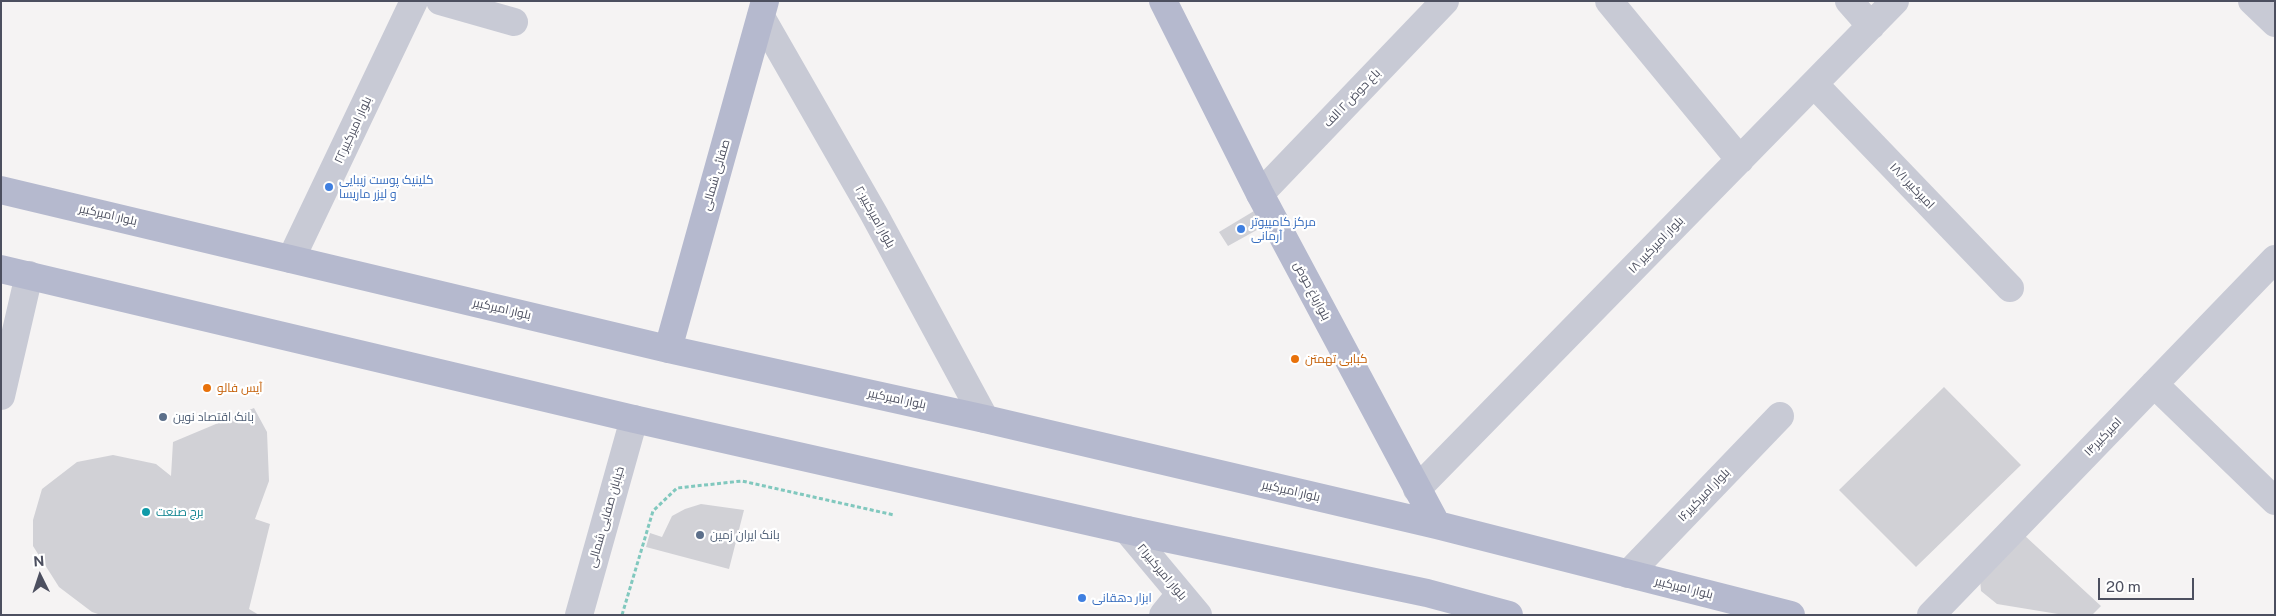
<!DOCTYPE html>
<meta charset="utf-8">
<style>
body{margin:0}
#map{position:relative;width:2276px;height:616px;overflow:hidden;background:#f5f3f3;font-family:"Public Sans",sans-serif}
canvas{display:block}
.frame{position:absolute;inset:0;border:2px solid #4c4f5f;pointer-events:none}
.north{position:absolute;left:15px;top:551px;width:50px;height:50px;-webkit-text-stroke:4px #fff;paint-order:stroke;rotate:356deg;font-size:14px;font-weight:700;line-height:20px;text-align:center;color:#4c4f5f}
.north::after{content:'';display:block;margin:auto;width:18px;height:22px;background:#4c4f5f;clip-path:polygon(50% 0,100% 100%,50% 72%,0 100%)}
.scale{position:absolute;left:2098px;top:578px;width:96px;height:22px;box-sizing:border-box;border:2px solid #4c4f5f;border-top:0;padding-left:6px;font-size:15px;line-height:18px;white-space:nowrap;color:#4c4f5f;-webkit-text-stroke:4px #fff;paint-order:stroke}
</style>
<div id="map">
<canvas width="2276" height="616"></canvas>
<div class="frame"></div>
<div class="north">N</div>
<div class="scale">20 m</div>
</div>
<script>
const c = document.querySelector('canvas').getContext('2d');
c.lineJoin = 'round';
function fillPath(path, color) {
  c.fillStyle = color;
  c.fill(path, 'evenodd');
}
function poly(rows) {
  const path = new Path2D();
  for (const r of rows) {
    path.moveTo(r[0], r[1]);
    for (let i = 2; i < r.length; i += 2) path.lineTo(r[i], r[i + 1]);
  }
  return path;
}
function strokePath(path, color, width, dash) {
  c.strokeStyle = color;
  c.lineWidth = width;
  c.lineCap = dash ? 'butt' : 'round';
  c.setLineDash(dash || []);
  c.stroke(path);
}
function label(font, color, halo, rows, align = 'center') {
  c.font = font + ' "Public Sans",Cairo,sans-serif';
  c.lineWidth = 4.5;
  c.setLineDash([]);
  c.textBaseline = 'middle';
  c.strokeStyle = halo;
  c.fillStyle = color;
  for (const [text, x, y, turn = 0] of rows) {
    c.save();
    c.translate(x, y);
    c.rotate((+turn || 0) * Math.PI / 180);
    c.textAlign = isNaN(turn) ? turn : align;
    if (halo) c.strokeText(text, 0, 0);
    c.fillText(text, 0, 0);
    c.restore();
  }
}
fillPath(poly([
 [1254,211,1264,226,1228,246,1219,232],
 [1944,387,2021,465,1916,567,1839,490],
 [254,408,267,432,269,481,255,519,270,524,249,609,259,615,101,615,92,612,59,587,33,546,33,520,42,489,77,462,113,455,156,464,171,476,173,442],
 [701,504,744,510,729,569,646,547,650,533,662,537,672,516,685,509],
 [2024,535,2101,606,2092,615,2064,615,1997,604,1981,591,1980,579]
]), '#d1d1d6');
strokePath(poly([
 [622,615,653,511,677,488,742,481,894,515]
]), '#81c8be', 3, [4, 2.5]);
strokePath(poly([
 [440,1,514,22],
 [1609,1,1740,160],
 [1849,1,1871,26],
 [2252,1,2275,23],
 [761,17,874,214,985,419],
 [1814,84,2010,288],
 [1260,194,1445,1],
 [291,259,414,1],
 [2154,384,2275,501],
 [1,396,29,275],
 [1417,489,1895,1],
 [1127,530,1198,615],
 [1628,574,1780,416],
 [579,615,634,419],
 [1163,615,1180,594],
 [1931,615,2275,259]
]), '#c8cad5', 28);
strokePath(poly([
 [1163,1,1260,194,1437,525],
 [1,190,668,349,985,419,1437,525,1791,615],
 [1,269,634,419,1127,530,1427,593,1509,615],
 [668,349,765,1]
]), '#b5b9ce', 28);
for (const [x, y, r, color] of [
 [329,187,5,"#3f7fe0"],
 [1241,229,5,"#3f7fe0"],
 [1295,359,5,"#e8710a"],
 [207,388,5,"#e8710a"],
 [163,417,5,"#5c6f8a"],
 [146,512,5,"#0f9aa8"],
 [700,535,5,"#5c6f8a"],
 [1082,598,5,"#3f7fe0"]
]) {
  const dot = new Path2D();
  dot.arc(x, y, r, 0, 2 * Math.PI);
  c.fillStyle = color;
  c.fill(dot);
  strokePath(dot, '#fff', 2);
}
label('12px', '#4c4f5f', '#fff', [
 ["باغ حوض ۲ الف",1352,98,-46],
 ["بلوار امیرکبیر۲۲",353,130,-65],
 ["صفائی شمالی",716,175,-74],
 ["۱۸/۱ امیرکبیر",1912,186,46],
 ["بلوار امیرکبیر",108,215,13],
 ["بلوار امیرکبیر۲۰",875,217,61],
 ["۱۸ بلوار امیرکبیر",1656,245,-46],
 ["بلوارباغ حوض",1312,291,62],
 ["بلوار امیرکبیر",502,309,13],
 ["بلوار امیرکبیر",897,399,12],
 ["امیرکبیر۱۴",2103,437,-46],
 ["بلوار امیرکبیر",1291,491,13],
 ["بلوار امیرکبیر۱۶",1704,495,-46],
 ["خیابان صفایی شمالی",606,517,-74],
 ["بلوار امیرکبیر۲۱",1162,572,50],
 ["بلوار امیرکبیر",1684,588,14]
]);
label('12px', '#366cbe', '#fff', [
 ["کلینیک پوست زیبایی",339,180],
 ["و لیزر ماریسا",339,194],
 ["مرکز کامپیوتر",1251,222],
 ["آرمانی",1251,236],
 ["ابزار دهقانی",1092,598]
], 'left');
label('12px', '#c56008', '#fff', [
 ["کبابی تهمتن",1305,359],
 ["آیس فالو",217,388]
], 'left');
label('12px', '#4e5e75', '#fff', [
 ["بانک اقتصاد نوین",173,417],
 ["بانک ایران زمین",710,535]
], 'left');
label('12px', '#0d838f', '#fff', [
 ["برج صنعت",156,512]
], 'left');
</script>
